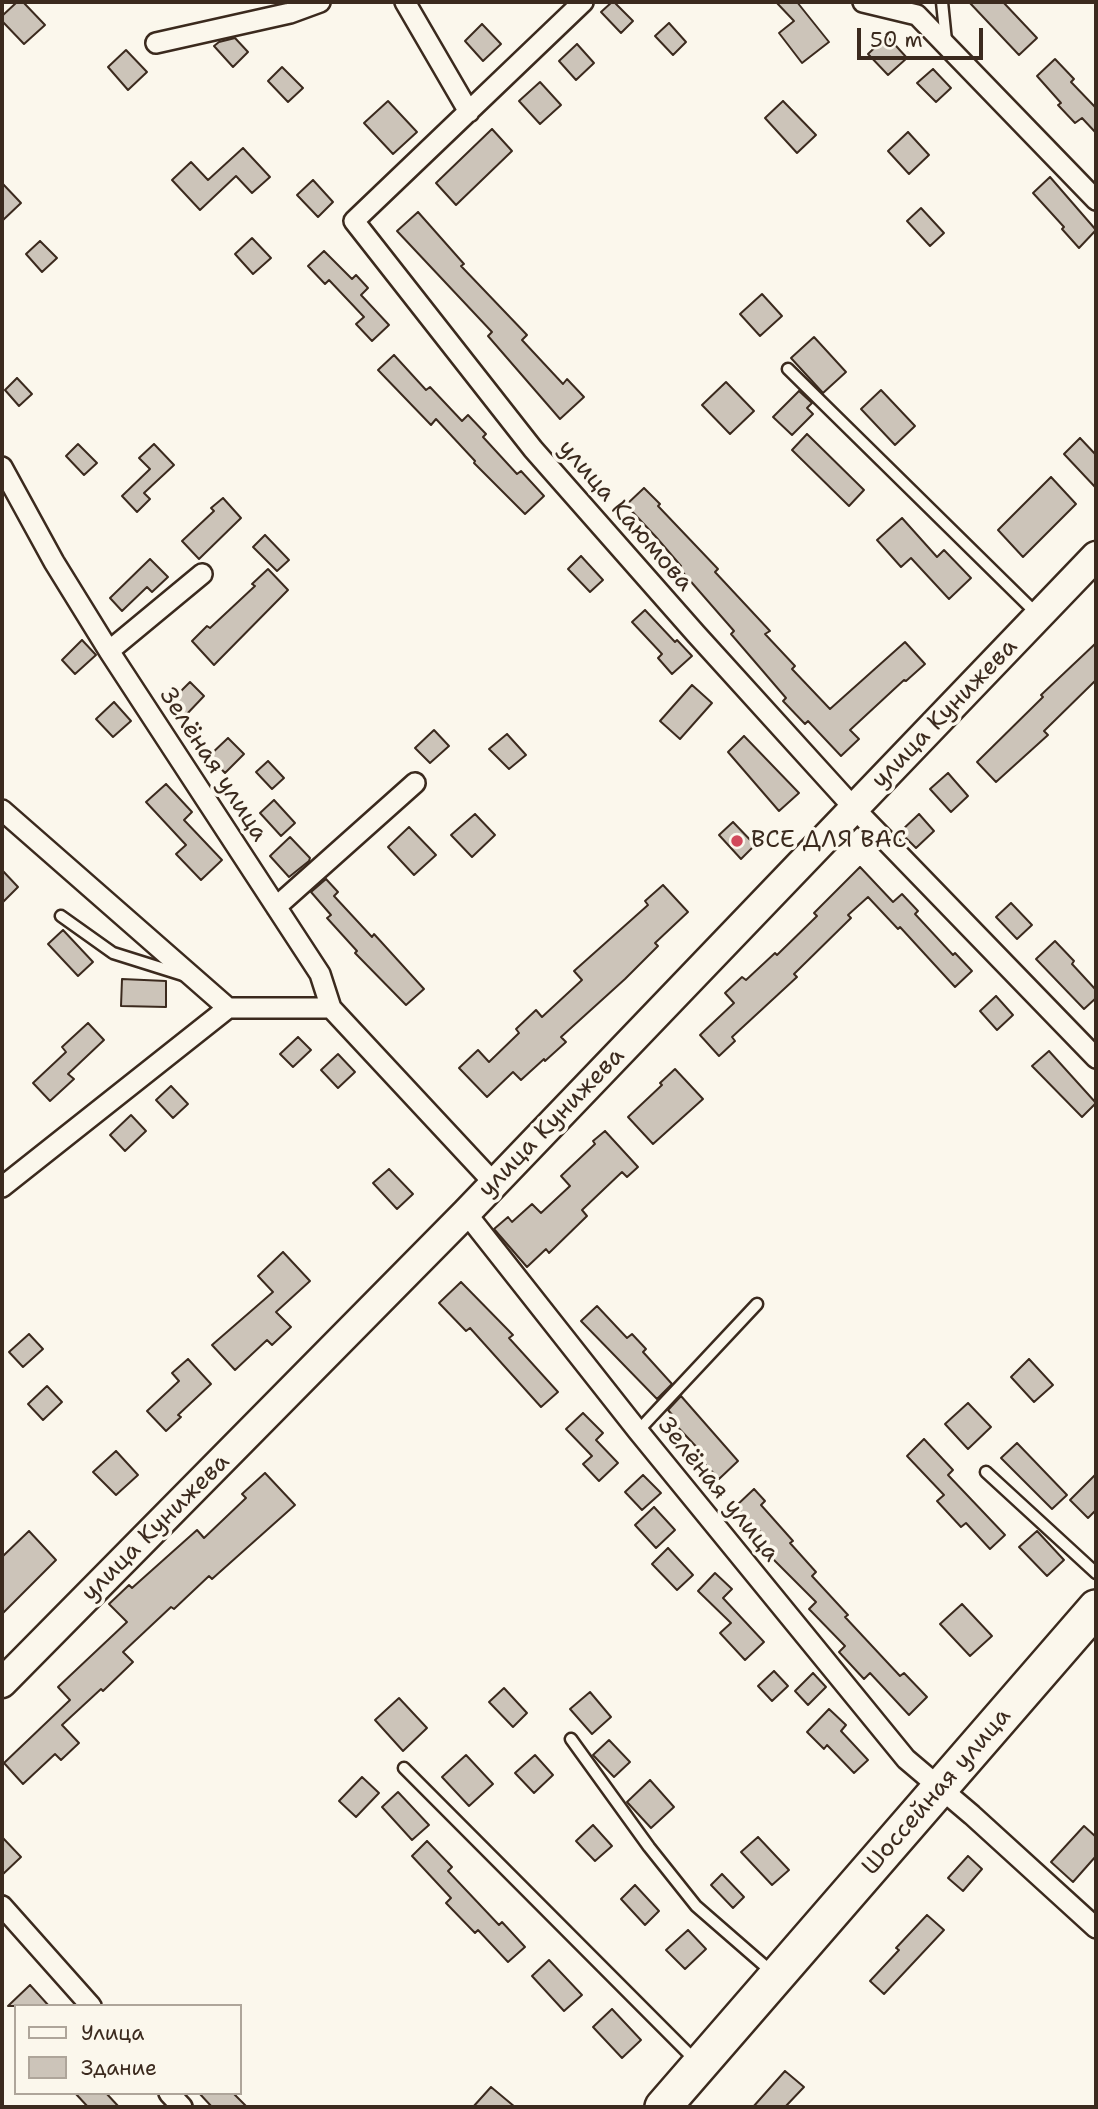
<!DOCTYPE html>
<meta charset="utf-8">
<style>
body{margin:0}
#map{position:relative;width:1098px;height:2109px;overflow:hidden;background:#fbf7ec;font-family:"Shantell Sans",sans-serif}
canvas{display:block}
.frame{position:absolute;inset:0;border:4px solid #3b2a1e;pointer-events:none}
.legend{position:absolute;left:14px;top:2004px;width:228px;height:91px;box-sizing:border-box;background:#fbf7ec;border:2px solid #aea59a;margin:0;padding:9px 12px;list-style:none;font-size:21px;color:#3b2a1e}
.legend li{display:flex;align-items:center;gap:14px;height:35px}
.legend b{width:35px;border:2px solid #aea59a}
.scale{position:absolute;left:857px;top:28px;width:126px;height:32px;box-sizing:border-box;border:4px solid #3b2a1e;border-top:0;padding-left:9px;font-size:21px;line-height:24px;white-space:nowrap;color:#3b2a1e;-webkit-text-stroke:5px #fbf7ec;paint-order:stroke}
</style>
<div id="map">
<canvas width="1098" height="2109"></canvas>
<div class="frame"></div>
<ul class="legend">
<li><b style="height:9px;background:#fbf7ec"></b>Улица</li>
<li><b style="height:19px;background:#ccc4b9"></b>Здание</li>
</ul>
<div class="scale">50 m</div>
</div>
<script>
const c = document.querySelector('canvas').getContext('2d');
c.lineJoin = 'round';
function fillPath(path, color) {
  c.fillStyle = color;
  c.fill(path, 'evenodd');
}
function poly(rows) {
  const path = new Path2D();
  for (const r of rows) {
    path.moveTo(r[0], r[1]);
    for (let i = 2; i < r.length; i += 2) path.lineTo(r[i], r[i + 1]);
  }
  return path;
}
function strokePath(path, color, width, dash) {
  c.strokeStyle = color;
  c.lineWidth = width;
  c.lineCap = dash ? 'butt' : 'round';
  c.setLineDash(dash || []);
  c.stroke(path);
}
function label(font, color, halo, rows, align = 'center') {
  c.font = font + ' "Shantell Sans",sans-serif';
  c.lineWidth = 7;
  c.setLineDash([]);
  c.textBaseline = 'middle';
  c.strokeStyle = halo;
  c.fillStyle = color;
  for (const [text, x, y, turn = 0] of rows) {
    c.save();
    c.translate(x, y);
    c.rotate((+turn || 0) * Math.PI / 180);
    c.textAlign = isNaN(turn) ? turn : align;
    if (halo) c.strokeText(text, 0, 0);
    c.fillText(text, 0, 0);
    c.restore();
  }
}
const building = poly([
 [17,2,23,2,45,25,24,44,2,21,2,16,17,2],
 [612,2,614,2,633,21,621,33,601,12,612,2],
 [776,2,797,2,829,42,802,63,779,33,794,21,776,2],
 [969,2,1003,2,1037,38,1019,55,969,2],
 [669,23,686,42,673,55,655,36,669,23],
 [482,24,501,44,483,61,465,41,482,24],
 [887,36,907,58,888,75,868,54,887,36],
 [235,38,248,52,233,67,214,46,219,42,235,38],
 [577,44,594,63,576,80,559,61,577,44],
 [126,50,147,72,128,90,108,67,126,50],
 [1055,59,1074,79,1071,82,1096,108,1096,133,1082,118,1075,123,1058,105,1061,103,1037,76,1055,59],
 [282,67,303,88,288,102,268,81,282,67],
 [933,69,951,88,936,102,917,83,933,69],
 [540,82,561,105,540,124,519,101,540,82],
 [388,101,417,132,393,154,364,123,388,101],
 [783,101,816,135,797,153,765,118,783,101],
 [492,129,512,151,456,205,436,183,492,129],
 [908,132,929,155,909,174,888,151,908,132],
 [243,148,270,177,252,193,236,176,200,210,172,180,191,162,208,180,243,148],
 [1050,177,1096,230,1079,248,1062,229,1064,227,1033,193,1050,177],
 [313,180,333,202,318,217,297,195,313,180],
 [2,183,21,203,2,221,2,183],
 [921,208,944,233,930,246,907,221,921,208],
 [418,212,464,264,461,266,527,335,522,340,563,384,567,379,584,397,560,419,488,336,492,332,397,231,418,212],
 [252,238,271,258,253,274,235,254,252,238],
 [40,241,57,258,42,272,26,254,40,241],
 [324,251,352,279,356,275,368,288,361,295,389,325,372,341,356,324,364,317,329,280,325,284,308,266,324,251],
 [762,294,782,316,760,336,740,314,762,294],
 [814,337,846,372,823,393,791,358,814,337],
 [394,355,426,390,430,387,462,421,468,415,486,434,483,437,517,474,521,471,544,496,525,514,474,463,475,461,436,419,431,425,378,370,394,355],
 [17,378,32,394,19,406,5,390,17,378],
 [726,382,754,411,730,434,702,405,726,382],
 [881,390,915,426,895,445,861,409,881,390],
 [799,391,812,403,807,408,813,414,792,435,773,417,799,391],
 [807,434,864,490,849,506,792,450,807,434],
 [1080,438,1096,455,1096,488,1064,454,1080,438],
 [78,444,97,463,84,475,66,456,78,444],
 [154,444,174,465,144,493,150,499,137,512,122,496,150,469,139,458,154,444],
 [1051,477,1076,504,1023,557,998,530,1051,477],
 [644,488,660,504,658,506,718,569,715,572,770,631,765,634,795,666,792,669,830,709,905,642,925,664,906,681,904,680,850,730,859,739,841,756,808,721,805,724,783,701,786,698,731,634,734,631,679,568,681,566,656,537,626,505,644,488],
 [223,498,241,518,199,559,182,541,214,511,211,508,223,498],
 [902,518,937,557,944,550,971,578,949,599,911,558,901,567,877,540,902,518],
 [265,535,289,560,277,571,253,547,265,535],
 [581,556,603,580,590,592,568,569,581,556],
 [150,559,168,577,152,592,147,587,122,611,110,598,150,559],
 [268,569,288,590,214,665,192,641,207,626,210,628,255,586,252,584,268,569],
 [645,610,675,642,677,640,692,656,672,674,658,658,662,654,632,622,645,610],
 [82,640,96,655,75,674,62,660,82,640],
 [1096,643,1096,680,1044,731,1048,735,996,782,977,762,1043,697,1041,695,1096,643],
 [190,682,204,696,185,716,170,702,190,682],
 [692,685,712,703,680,739,660,721,692,685],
 [114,702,131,721,113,737,96,719,114,702],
 [434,730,449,746,430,763,415,748,434,730],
 [507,734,526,755,509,769,489,749,507,734],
 [744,736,799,793,779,811,728,752,744,736],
 [228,738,244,754,225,773,209,756,228,738],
 [268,761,284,778,272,789,256,772,268,761],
 [948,773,968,796,951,812,930,789,948,773],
 [166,784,192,812,184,820,222,860,201,880,176,854,186,845,146,802,166,784],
 [274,800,295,823,281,836,260,813,274,800],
 [475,814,495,835,472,857,451,835,475,814],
 [919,814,934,831,916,848,900,832,919,814],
 [733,822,755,845,741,859,719,835,733,822],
 [409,827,436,855,414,875,388,847,409,827],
 [290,837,310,858,309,861,289,877,270,856,290,837],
 [860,867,893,902,902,894,918,911,915,914,953,955,955,953,972,971,955,987,900,927,898,929,868,897,848,915,851,918,794,974,797,977,732,1037,735,1041,719,1056,700,1035,734,1003,725,993,742,977,746,980,775,953,777,955,817,916,814,913,860,867],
 [2,870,18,887,2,903,2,870],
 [326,879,338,892,334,896,372,937,374,934,424,989,406,1005,355,953,357,951,327,918,331,915,311,892,326,879],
 [663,885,688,912,655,943,658,946,625,979,561,1037,566,1042,545,1061,544,1059,521,1080,513,1072,487,1097,459,1068,478,1050,489,1062,519,1033,516,1029,536,1010,542,1017,582,980,574,971,648,905,645,901,663,885],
 [1011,903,1032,925,1017,939,996,917,1011,903],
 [63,930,93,962,78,976,48,944,63,930],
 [1055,941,1074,961,1072,964,1096,990,1096,998,1084,1009,1036,959,1055,941],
 [122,979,166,981,166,1007,121,1006,122,979],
 [996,996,1013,1015,997,1030,980,1011,996,996],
 [88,1023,104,1040,68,1074,74,1079,50,1101,33,1083,66,1052,62,1047,88,1023],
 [298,1037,311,1050,293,1067,280,1054,298,1037],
 [1049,1051,1096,1103,1082,1117,1032,1066,1049,1051],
 [338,1054,355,1072,338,1088,321,1070,338,1054],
 [675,1069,703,1099,653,1144,628,1117,662,1085,660,1083,675,1069],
 [171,1086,188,1104,173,1118,156,1100,171,1086],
 [131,1115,146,1131,125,1151,110,1135,131,1115],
 [605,1131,638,1167,627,1177,622,1172,582,1210,587,1216,549,1253,546,1249,527,1267,494,1229,508,1217,512,1222,532,1204,541,1213,570,1186,561,1176,595,1144,593,1141,605,1131],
 [389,1169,413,1194,397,1209,373,1183,389,1169],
 [283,1252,310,1281,276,1312,291,1327,272,1345,267,1340,235,1370,212,1345,273,1292,258,1276,283,1252],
 [461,1282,513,1335,509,1338,558,1392,541,1407,470,1328,466,1331,439,1303,461,1282],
 [597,1306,627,1338,632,1334,646,1349,643,1352,672,1384,657,1399,581,1321,597,1306],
 [29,1334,43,1349,23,1367,9,1352,29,1334],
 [188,1359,211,1384,178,1415,181,1417,166,1431,147,1411,179,1381,172,1373,188,1359],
 [1029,1359,1053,1385,1034,1402,1011,1377,1029,1359],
 [47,1386,62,1402,43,1420,28,1404,47,1386],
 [681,1396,738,1461,719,1479,701,1460,705,1456,671,1420,674,1417,668,1410,681,1396],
 [968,1403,991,1427,968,1449,945,1424,968,1403],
 [583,1413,603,1433,596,1440,618,1463,599,1481,583,1464,592,1456,566,1429,583,1413],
 [924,1439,953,1470,948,1475,1005,1535,990,1549,966,1523,961,1527,937,1501,944,1495,907,1456,924,1439],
 [1017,1443,1067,1495,1052,1509,1001,1458,1017,1443],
 [116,1451,138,1475,116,1495,93,1472,116,1451],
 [265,1473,295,1505,212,1579,209,1576,174,1609,171,1607,123,1652,133,1662,103,1691,101,1689,62,1725,79,1743,61,1760,55,1754,23,1784,4,1763,70,1700,58,1687,127,1622,109,1604,129,1585,132,1588,197,1530,204,1538,246,1498,242,1494,265,1473],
 [1096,1474,1096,1510,1088,1518,1070,1500,1096,1474],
 [643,1475,661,1493,642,1510,625,1492,643,1475],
 [754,1489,765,1501,761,1505,793,1541,790,1543,816,1572,812,1576,848,1615,845,1617,900,1676,904,1673,927,1697,909,1715,870,1673,864,1679,839,1652,845,1646,809,1609,816,1602,757,1543,764,1536,736,1506,754,1489],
 [654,1507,675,1530,656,1548,635,1525,654,1507],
 [29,1531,56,1560,2,1614,2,1557,29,1531],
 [1037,1531,1064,1560,1047,1576,1019,1547,1037,1531],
 [668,1548,693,1575,677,1590,652,1564,668,1548],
 [715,1573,732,1589,723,1598,764,1642,745,1660,720,1633,731,1623,698,1591,715,1573],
 [962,1604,992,1636,970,1656,940,1624,962,1604],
 [774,1671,788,1686,772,1701,758,1686,774,1671],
 [813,1673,826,1687,808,1705,795,1691,813,1673],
 [504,1688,527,1713,513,1727,489,1702,504,1688],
 [590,1692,611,1717,592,1734,570,1709,590,1692],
 [399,1698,427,1728,403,1751,375,1720,399,1698],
 [829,1709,846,1725,841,1731,868,1760,854,1773,827,1745,824,1749,807,1732,829,1709],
 [609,1740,630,1762,614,1777,593,1755,609,1740],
 [466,1755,493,1784,469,1806,442,1777,466,1755],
 [535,1755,553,1775,534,1793,515,1773,535,1755],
 [362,1777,379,1793,356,1817,339,1801,362,1777],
 [650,1780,674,1807,651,1828,627,1802,650,1780],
 [398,1792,429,1825,412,1840,382,1807,398,1792],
 [593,1825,612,1846,595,1861,576,1841,593,1825],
 [1084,1826,1096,1837,1096,1856,1073,1882,1051,1862,1084,1826],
 [2,1837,21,1857,2,1875,2,1837],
 [758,1837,789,1870,772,1885,741,1852,758,1837],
 [427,1841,452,1867,448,1871,499,1925,502,1922,525,1947,508,1962,478,1930,475,1933,446,1903,451,1898,412,1856,427,1841],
 [968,1856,982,1869,963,1891,948,1878,968,1856],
 [722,1874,744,1897,733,1908,711,1885,722,1874],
 [635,1885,659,1911,645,1925,621,1899,635,1885],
 [927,1915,944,1930,884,1994,870,1981,899,1950,896,1948,927,1915],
 [688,1930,706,1949,685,1969,666,1950,688,1930],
 [549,1960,582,1995,564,2011,532,1976,549,1960],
 [30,1985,49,2006,8,2006,30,1985],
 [612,2009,641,2040,622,2058,593,2027,612,2009],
 [785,2071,804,2087,785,2107,753,2107,785,2071],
 [491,2087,515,2107,473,2107,491,2087],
 [75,2093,106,2093,119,2107,88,2107,75,2093],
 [199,2093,233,2093,247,2107,212,2107,199,2093]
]);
fillPath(building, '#ccc4b9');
strokePath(building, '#3b2a1e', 2);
const lane = poly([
 [942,2,946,41],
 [788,369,1037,614],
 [61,916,113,953,183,975],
 [638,1431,757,1304],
 [986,1472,1096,1573],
 [571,1739,649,1847,696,1906,773,1973],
 [404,1768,696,2061]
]);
const street = poly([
 [405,2,469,112],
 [583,2,354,221,533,449,696,634,853,807,1096,1058],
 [863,2,917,15,1096,200],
 [156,43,290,13,320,2],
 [2,467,54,562,109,651,320,974,331,1008,494,1183],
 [109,651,202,574],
 [2,810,228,1008],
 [276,907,415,783],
 [2,1187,228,1008,331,1008],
 [466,1213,638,1431,906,1759,972,1815,1096,1928],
 [2,1906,91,2006],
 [169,2093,182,2107]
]);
const secondary = poly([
 [2,1683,466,1213,1096,556]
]);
const highway = poly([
 [663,2107,1096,1608]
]);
strokePath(lane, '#3b2a1e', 15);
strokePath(street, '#3b2a1e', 24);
strokePath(secondary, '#3b2a1e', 33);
strokePath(highway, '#3b2a1e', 40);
strokePath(lane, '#fbf7ec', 10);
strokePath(street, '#fbf7ec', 19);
strokePath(secondary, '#fbf7ec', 28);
strokePath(highway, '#fbf7ec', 35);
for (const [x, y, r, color] of [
 [737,841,7,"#d1495b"]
]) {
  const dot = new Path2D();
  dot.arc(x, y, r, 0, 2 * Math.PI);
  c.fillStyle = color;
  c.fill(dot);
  strokePath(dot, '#fbf7ec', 2.5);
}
label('24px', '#3b2a1e', '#fbf7ec', [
 ["улица Каюмова",625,516,49],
 ["улица Кунижева",945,714,-46],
 ["Зелёная улица",213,765,57],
 ["улица Кунижева",552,1123,-46],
 ["Зелёная улица",718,1490,51],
 ["улица Кунижева",156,1528,-45],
 ["Шоссейная улица",937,1792,-49]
]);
label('24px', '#3b2a1e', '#fbf7ec', [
 ["ВСЕ ДЛЯ ВАС",751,841]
], 'left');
</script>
